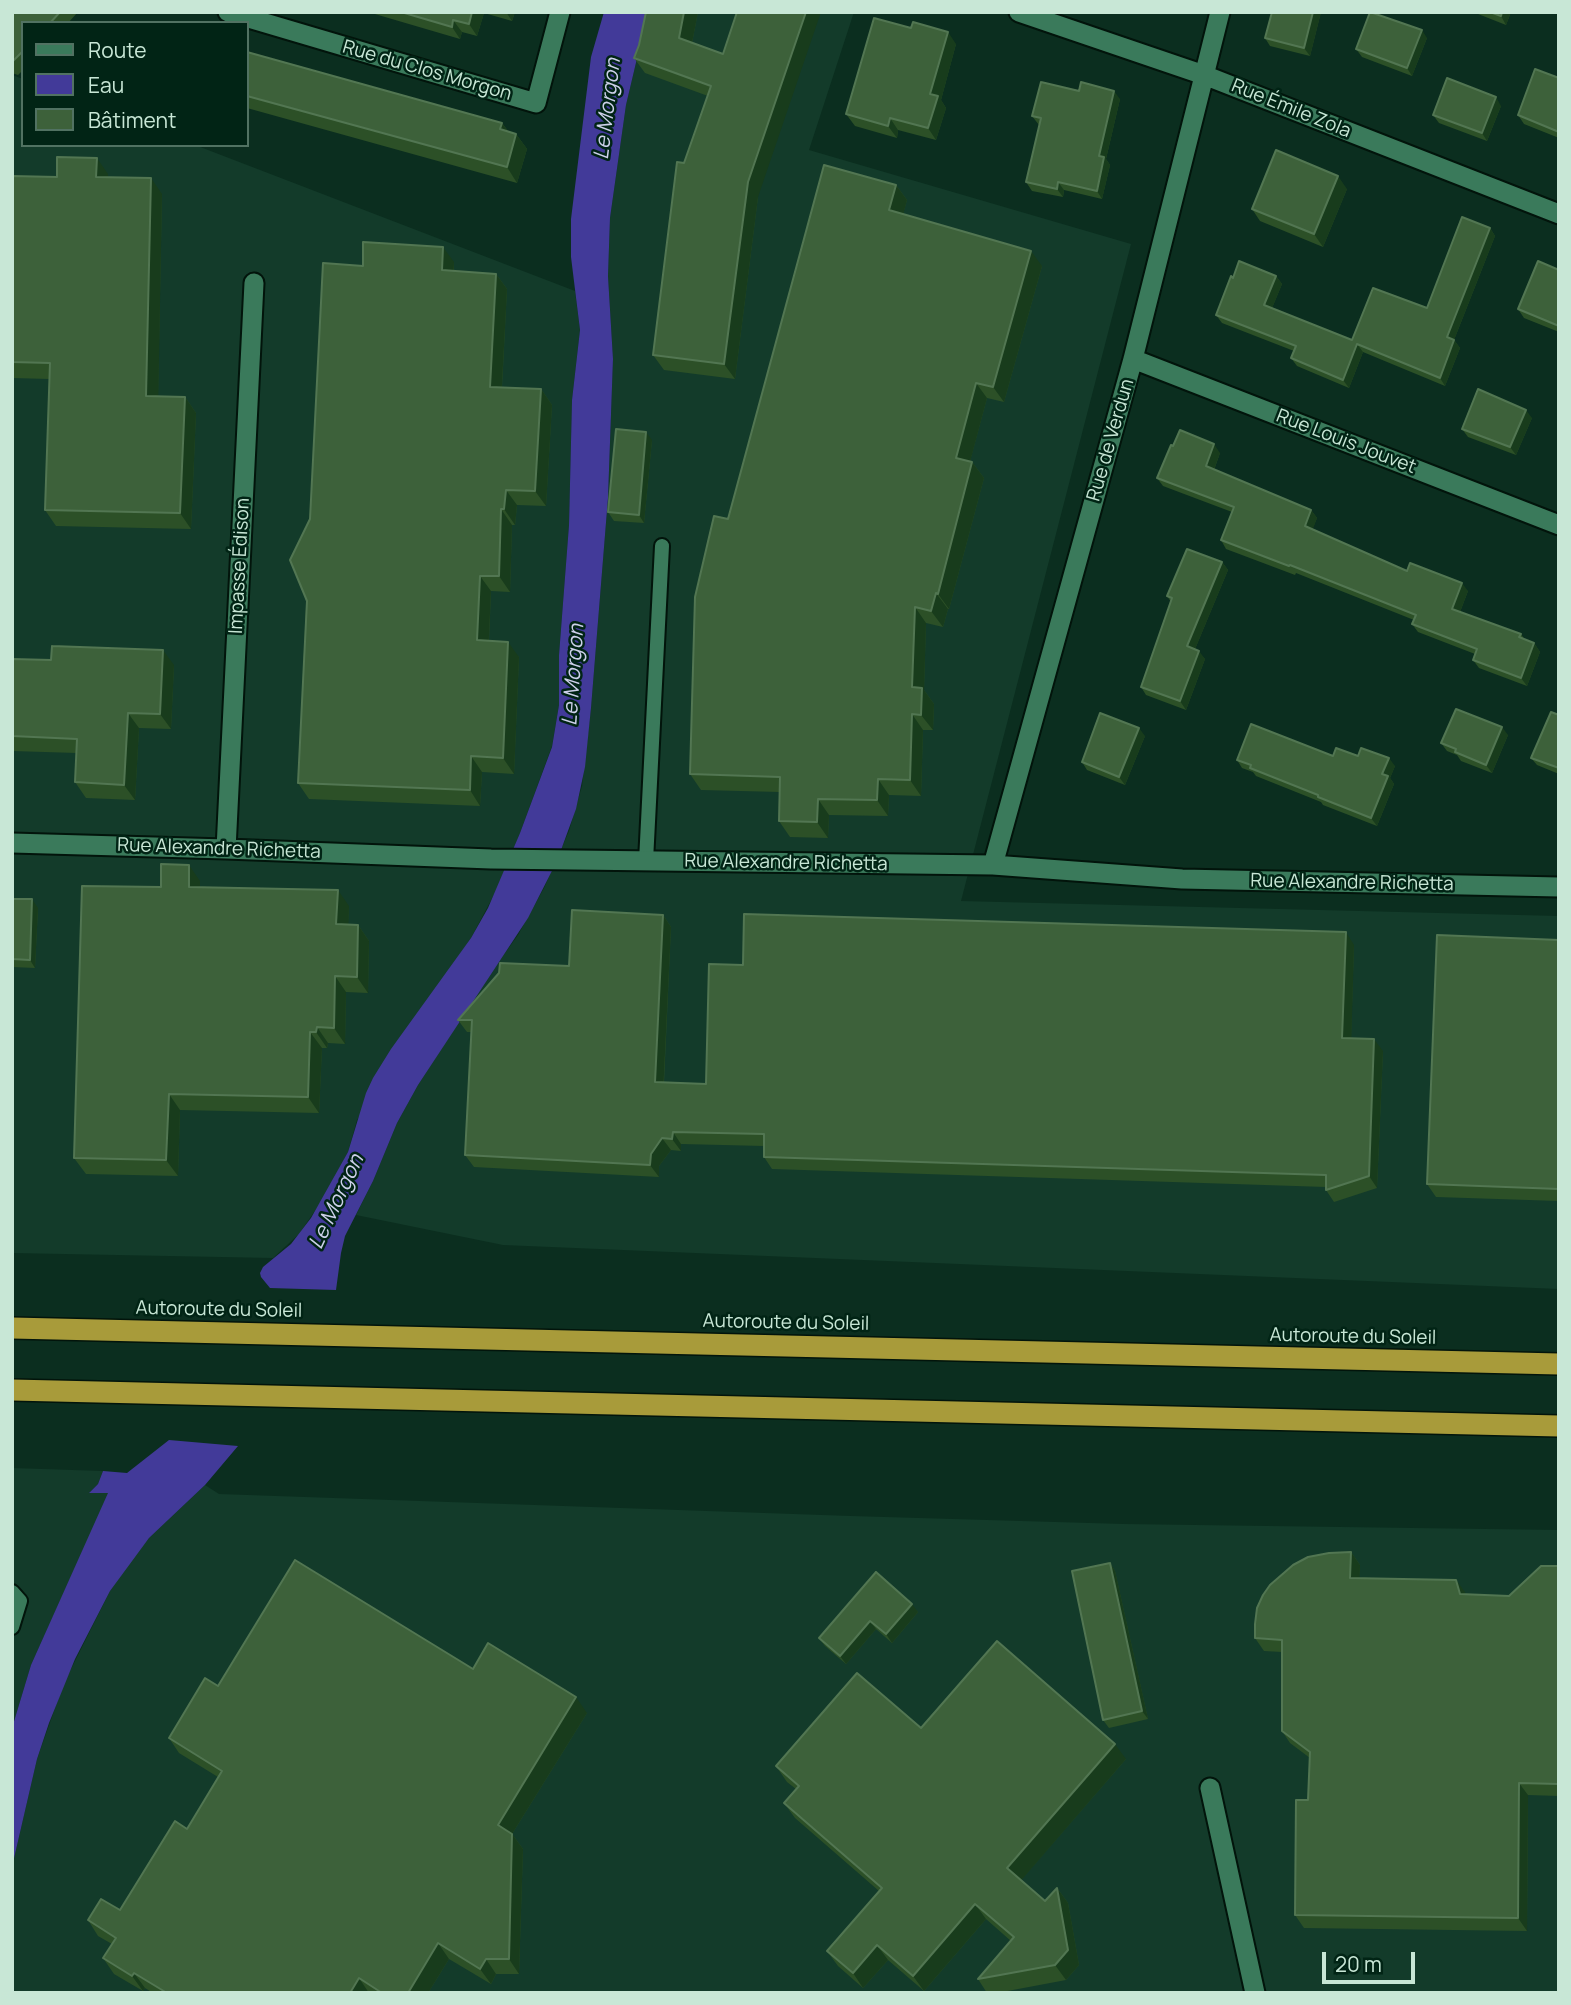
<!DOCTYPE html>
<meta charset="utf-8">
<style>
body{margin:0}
#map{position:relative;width:1571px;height:2005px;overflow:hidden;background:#0b2e1f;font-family:Manrope,sans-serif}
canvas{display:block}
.frame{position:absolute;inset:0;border:14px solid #c8e7d6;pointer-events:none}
.legend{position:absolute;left:21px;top:21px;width:228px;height:126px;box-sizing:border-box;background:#012415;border:2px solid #517262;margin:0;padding:9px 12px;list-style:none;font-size:21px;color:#c8e7d6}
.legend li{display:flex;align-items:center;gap:14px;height:35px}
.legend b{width:35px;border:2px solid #517262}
.scale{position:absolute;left:1322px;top:1952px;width:93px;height:32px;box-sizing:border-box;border:4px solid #c8e7d6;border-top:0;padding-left:9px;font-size:21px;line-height:24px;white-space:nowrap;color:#c8e7d6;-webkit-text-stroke:5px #012415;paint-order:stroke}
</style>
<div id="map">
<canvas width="1571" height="2005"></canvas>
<div class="frame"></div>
<ul class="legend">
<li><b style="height:9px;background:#3a7a5b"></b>Route</li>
<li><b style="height:19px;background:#423a99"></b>Eau</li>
<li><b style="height:19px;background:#3d613a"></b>Bâtiment</li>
</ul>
<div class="scale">20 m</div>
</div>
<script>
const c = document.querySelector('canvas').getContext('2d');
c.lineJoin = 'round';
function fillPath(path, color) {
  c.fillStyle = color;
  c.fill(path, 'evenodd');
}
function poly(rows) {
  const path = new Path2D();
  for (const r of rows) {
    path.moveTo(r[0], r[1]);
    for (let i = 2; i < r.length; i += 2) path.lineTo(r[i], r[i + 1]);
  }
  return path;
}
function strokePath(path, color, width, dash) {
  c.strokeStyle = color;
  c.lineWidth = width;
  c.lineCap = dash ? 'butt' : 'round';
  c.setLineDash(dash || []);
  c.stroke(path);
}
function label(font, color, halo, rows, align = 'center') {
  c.font = font + ' Manrope,sans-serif';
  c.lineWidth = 5;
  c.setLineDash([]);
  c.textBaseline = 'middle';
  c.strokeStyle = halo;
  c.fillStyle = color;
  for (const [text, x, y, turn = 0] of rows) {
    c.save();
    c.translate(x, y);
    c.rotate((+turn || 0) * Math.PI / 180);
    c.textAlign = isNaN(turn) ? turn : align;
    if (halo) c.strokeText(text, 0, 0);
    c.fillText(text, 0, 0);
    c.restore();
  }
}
fillPath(poly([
 [648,12,854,12,809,150,1131,244,961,901,1559,916,1559,1289,503,1245,356,1215,373,1181,397,1123,418,1085,487,978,518,935,544,888,569,831,582,786,591,708,608,498,613,359,608,276,610,218,626,105],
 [12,75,23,79,23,145,195,145,575,291,580,330,572,400,569,525,559,655,559,705,552,746,520,833,497,889,471,938,444,978,357,1120,348,1152,325,1196,299,1234,273,1258,12,1253],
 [12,1468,103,1471,98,1484,90,1492,109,1493,31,1665,12,1728],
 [205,1485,219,1494,851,1516,1124,1524,1559,1530,1559,1993,12,1993,12,1867,37,1759,64,1683,110,1591,130,1562,149,1538]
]), '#133b2a');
fillPath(poly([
 [604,12,648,12,626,105,610,218,608,276,613,359,608,498,591,708,585,767,576,809,557,861,528,918,418,1085,397,1123,373,1181,345,1236,341,1253,336,1290,270,1288,261,1277,260,1273,263,1267,291,1244,311,1218,348,1152,366,1093,373,1078,391,1049,471,938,488,908,520,833,552,747,559,705,559,655,569,525,572,400,580,330,571,257,571,219,591,57],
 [169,1440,238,1446,205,1485,149,1538,110,1591,75,1659,49,1723,37,1759,12,1867,12,1728,31,1665,108,1493,89,1493,98,1484,103,1471,127,1473]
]), '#423a99');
const service = poly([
 [646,861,662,546],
 [12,1592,20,1601,12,1627]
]);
const minor = poly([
 [228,12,536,103,560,12],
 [1019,12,1204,75,1559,214],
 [1133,359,1559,525],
 [12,843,226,849,491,859,993,865,1182,879,1559,887],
 [226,849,254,283],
 [993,865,1133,359,1220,12],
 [1210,1788,1255,1993]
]);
const motorway = poly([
 [12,1328,1559,1364],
 [12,1390,1559,1426]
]);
strokePath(service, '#02140b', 18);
strokePath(minor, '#02140b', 23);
strokePath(motorway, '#02140b', 24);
strokePath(service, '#3a7a5b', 14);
strokePath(minor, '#3a7a5b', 19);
strokePath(motorway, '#a89b3a', 21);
fillPath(poly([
 [12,12,78,12,68,23,23,23,23,70,18,75,12,73],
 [368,12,515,12,512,21,484,13,477,36,462,32,460,39],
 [646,12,698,12,692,43,723,54,758,197,735,379,664,370,653,355,684,163,708,96,645,73,634,58,639,45],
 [1321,12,1310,56,1270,46,1265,38],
 [1473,12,1511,12,1506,25],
 [1427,38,1412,76,1362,57,1356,49],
 [956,44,941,100,946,108,936,140,898,130,897,138,855,126,846,114],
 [247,52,502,123,508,131,516,134,527,149,517,183,247,108],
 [1559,78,1559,138,1524,124,1518,115],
 [1079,91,1120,99,1106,159,1110,165,1102,199,1064,190,1063,197,1032,191,1026,182,1039,125,1032,116],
 [1501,106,1487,141,1439,123,1433,115],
 [108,174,108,177,162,194,158,397,185,397,196,413,191,529,56,526,45,510,49,379,12,378,12,176,57,177],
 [896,185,907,200,903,214,1042,266,1004,402,987,398,970,461,972,462,984,478,949,609,948,609,943,627,926,623,924,690,934,704,933,730,923,730,921,796,889,795,888,816,829,815,828,838,790,837,779,821,780,792,701,790,690,774,728,519],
 [1347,189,1323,247,1260,221,1252,209],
 [1490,228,1495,236,1454,340,1460,348,1445,386,1363,352,1349,388,1297,366,1291,358,1294,351,1222,323,1216,315,1233,278,1276,276,1282,284,1272,308,1352,340,1427,308],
 [454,262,454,271,496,274,507,289,502,387,541,389,552,405,546,506,517,505,515,525,512,525,510,592,491,591,489,641,519,657,514,774,482,772,480,806,309,799,298,783,310,519,363,266],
 [1559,270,1559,332,1524,318,1518,309],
 [1532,418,1516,455,1468,437,1462,429],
 [652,440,644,523,614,521,608,512],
 [1173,446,1220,453,1214,470,1311,510,1317,518,1312,530,1407,571,1468,591,1460,612,1521,634,1525,640,1534,643,1540,652,1527,686,1479,668,1473,660,1475,654,1418,632,1412,624,1414,620,1296,573,1295,575,1226,549,1221,540,1232,512,1163,486,1157,478],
 [1222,562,1228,570,1195,649,1205,659,1186,710,1146,695,1141,687,1171,602,1167,596],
 [12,659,174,665,171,729,139,728,135,800,86,798,75,782,77,753,12,751],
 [1559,715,1559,774,1537,765,1531,758],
 [1508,735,1492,773,1461,761,1457,755,1447,751,1441,743],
 [1145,736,1125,785,1087,770,1082,762],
 [1333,756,1358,756,1395,766,1390,778,1394,784,1377,826,1323,805,1321,802,1256,776,1253,772,1242,768,1237,760],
 [200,881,200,888,349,906,348,924,358,925,369,941,368,993,346,992,345,1044,328,1043,327,1048,322,1048,319,1113,180,1110,178,1176,86,1174,74,1158,161,887],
 [12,899,38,908,35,968,12,967],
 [663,915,671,927,664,1082,706,1084,743,965,1354,945,1351,1038,1383,1051,1377,1188,1334,1202,1326,1190,1326,1187,772,1169,764,1157,764,1146,681,1144,681,1151,671,1150,659,1166,659,1177,474,1167,465,1155,471,1032,467,1032,458,1020,569,966],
 [1559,940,1559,1201,1436,1197,1427,1184],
 [1351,1552,1360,1565,1359,1578,1456,1580,1465,1594,1509,1596,1559,1566,1559,1796,1528,1795,1527,1931,1304,1928,1295,1915,1308,1800,1310,1758,1290,1743,1282,1731,1282,1652,1264,1651,1255,1638],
 [1110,1563,1115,1571,1148,1719,1109,1728,1103,1720],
 [876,1572,918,1612,892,1643,876,1629,846,1664,825,1646,819,1638],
 [473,1669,587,1713,512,1834,523,1849,519,1974,496,1974,491,1984,449,1959,428,1993,153,1993,145,1988,143,1991,114,1974,103,1958,112,1944,98,1936,88,1920,120,1910,187,1829,218,1777,179,1753,169,1738,218,1686],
 [921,1728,1126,1759,1021,1880,1045,1901,1057,1888,1068,1903,1079,1965,1066,1980,997,1993,987,1993,978,1979,1011,1941,986,1919,924,1991,888,1960,863,1988,838,1966,827,1951,879,1891,795,1818,784,1803,796,1789,787,1782,776,1766]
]), '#2c5027');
fillPath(poly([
 [472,12,483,12,484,13,477,36,469,24],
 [506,12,515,12,512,21],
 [684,12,698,12,690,53,679,38],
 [806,12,821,12,758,197,735,379,724,364,748,182],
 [1313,12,1321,12,1310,56,1304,48],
 [1502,12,1511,12,1506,25,1501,16],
 [453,20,462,32,460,39,452,27],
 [1422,30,1427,38,1412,76,1407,68],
 [948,32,956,44,941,100,946,108,936,140,928,128,930,94],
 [1114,91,1120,99,1106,159,1110,165,1102,199,1097,191,1099,156],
 [1496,97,1501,106,1487,141,1482,133],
 [890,118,898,130,897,138,888,126],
 [502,123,513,138,500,129],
 [516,134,527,149,517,183,507,167],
 [97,158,108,174,108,193,96,177],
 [1338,176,1347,189,1323,247,1314,234],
 [151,178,162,194,158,412,146,396],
 [1058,182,1064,190,1063,197,1057,189],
 [896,185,907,200,900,226,889,210],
 [1490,228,1495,236,1454,340,1460,348,1445,386,1440,378,1447,337],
 [443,247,454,262,453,286,442,270],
 [1031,251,1042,266,1004,402,993,387],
 [496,274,507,289,501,402,490,387],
 [1276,276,1282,284,1270,313,1264,305],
 [1357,344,1363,352,1349,388,1343,380],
 [976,383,987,398,967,473,956,458],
 [541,389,552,405,546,506,535,491],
 [185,397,196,413,191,529,180,513],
 [1526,410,1532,418,1516,455,1510,447],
 [646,432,652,440,644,523,639,515],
 [1214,444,1220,453,1212,475,1206,466],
 [972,462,984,478,949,609,938,594],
 [506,490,517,505,515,525,504,509],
 [501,509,512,525,510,592,499,576],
 [1311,510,1317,518,1311,534,1305,526],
 [1222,562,1228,570,1193,654,1187,646],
 [480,576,491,591,488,656,477,640],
 [1462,583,1468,591,1458,617,1452,609],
 [936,593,948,609,943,627,931,611],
 [915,607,926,623,924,690,934,704,933,730,921,715,912,687],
 [508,642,519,657,514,774,503,758],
 [1534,643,1540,652,1527,686,1521,678],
 [163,650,174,665,171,729,160,714],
 [1199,651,1205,659,1186,710,1180,701],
 [128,713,139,728,135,800,124,785],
 [912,714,923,730,921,796,910,780],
 [1502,727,1508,735,1492,773,1486,765],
 [1139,728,1145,736,1125,785,1119,777],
 [471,756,482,772,480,806,470,790],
 [1389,758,1395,766,1390,778,1394,784,1377,826,1371,818,1382,774],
 [878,779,889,795,888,816,877,800],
 [818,799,829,815,828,838,817,822],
 [189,865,200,881,200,903,189,887],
 [338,890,349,906,348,940,336,924],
 [32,899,38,908,35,968,30,960],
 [663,915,671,927,663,1094,655,1082],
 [358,925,369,941,368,993,357,977],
 [1346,932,1354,945,1351,1050,1342,1038],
 [335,976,346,992,345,1044,334,1028],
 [317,1027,328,1043,327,1048,316,1032],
 [310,1032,322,1048,319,1113,308,1097],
 [1374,1039,1383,1051,1377,1188,1369,1176],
 [169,1094,180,1110,178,1176,166,1160],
 [673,1132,681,1144,681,1151,672,1139],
 [662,1138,671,1150,659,1166,659,1177,650,1165,651,1154],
 [1351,1552,1360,1565,1359,1590,1350,1578],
 [1110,1563,1115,1571,1148,1719,1142,1711],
 [1456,1580,1465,1592,1468,1606,1460,1594],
 [912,1604,918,1612,892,1643,886,1634],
 [870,1621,876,1629,846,1664,840,1656],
 [576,1697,587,1713,512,1834,523,1849,519,1974,509,1959,498,1825],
 [1115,1744,1126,1759,1018,1884,1007,1868],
 [1519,1783,1528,1795,1527,1931,1518,1918],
 [1057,1888,1068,1903,1079,1965,1066,1980,1055,1965],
 [975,1904,986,1919,924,1991,913,1976],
 [438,1943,449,1959,428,1993,408,1993],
 [877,1945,888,1960,863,1988,853,1973],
 [486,1959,496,1974,491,1984,480,1969],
 [134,1973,145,1988,143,1991,132,1976],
 [359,1978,369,1993,350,1993]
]), '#183c1c');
const building = poly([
 [12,12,60,12,50,23,23,23,23,51,12,62,12,12],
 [401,12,472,12,469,24,453,20,452,27,401,12],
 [646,12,684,12,679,38,723,54,737,12,806,12,748,182,724,364,653,355,677,162,684,163,711,86,634,58,639,45,646,12],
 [1272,12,1313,12,1304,48,1265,38,1272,12],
 [1370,12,1422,30,1407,68,1356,49,1370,12],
 [1490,12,1502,12,1501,16,1490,12],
 [874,18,911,28,913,22,948,32,930,94,938,96,928,128,890,118,888,126,846,114,874,18],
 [247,52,502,123,500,129,516,134,507,167,247,96,247,52],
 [1535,69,1559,78,1559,132,1518,115,1535,69],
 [1447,78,1496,97,1482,133,1433,115,1447,78],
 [1041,82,1079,91,1081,82,1114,91,1099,156,1104,157,1097,191,1058,182,1057,189,1026,182,1041,118,1032,116,1041,82],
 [1276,150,1338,176,1314,234,1252,209,1276,150],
 [57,157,97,158,96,177,151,178,146,396,185,397,180,513,45,510,50,363,12,362,12,176,57,177,57,157],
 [824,165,896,185,889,210,1031,251,993,387,976,383,956,458,972,462,938,594,936,593,931,611,915,607,912,687,922,688,921,715,912,714,910,780,878,779,877,800,818,799,817,822,779,821,780,777,690,774,695,597,714,516,728,519,824,165],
 [1462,217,1490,228,1447,337,1454,340,1440,378,1357,344,1343,380,1291,358,1296,346,1216,315,1231,276,1233,278,1239,261,1276,276,1264,305,1352,340,1373,288,1427,308,1462,217],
 [363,242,443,247,442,270,496,274,490,387,541,389,535,491,506,490,504,509,501,509,499,576,480,576,477,640,508,642,503,758,471,756,470,790,298,783,307,601,290,560,310,519,323,263,363,266,363,242],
 [1538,261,1559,270,1559,326,1518,309,1538,261],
 [1478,389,1526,410,1510,447,1462,429,1478,389],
 [616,429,646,432,639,515,608,512,616,429],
 [1180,430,1214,444,1206,466,1311,510,1305,526,1407,571,1410,563,1462,583,1452,609,1521,634,1519,637,1534,643,1521,678,1473,660,1477,649,1412,624,1416,615,1290,565,1289,566,1221,540,1234,507,1157,478,1171,445,1173,446,1180,430],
 [1187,549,1222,562,1187,646,1199,651,1180,701,1141,687,1172,598,1167,596,1187,549],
 [52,646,163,650,160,714,128,713,124,785,75,782,77,739,12,736,12,659,51,660,52,646],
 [1456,709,1502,727,1486,765,1455,752,1456,749,1441,743,1456,709],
 [1551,712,1559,715,1559,768,1531,758,1551,712],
 [1100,713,1139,728,1119,777,1082,762,1100,713],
 [1251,724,1333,756,1336,748,1358,756,1361,748,1389,758,1382,774,1388,776,1371,818,1318,797,1318,795,1250,768,1251,765,1237,760,1251,724],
 [161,864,189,865,189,887,338,890,336,924,358,925,357,977,335,976,334,1028,317,1027,316,1032,310,1032,308,1097,169,1094,166,1160,74,1158,82,886,161,887,161,864],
 [12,899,32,899,30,960,12,959,12,899],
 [572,910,663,915,655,1082,706,1084,709,964,743,965,744,914,1346,932,1342,1038,1374,1039,1369,1176,1326,1190,1326,1175,764,1157,764,1134,673,1132,672,1139,662,1138,651,1154,650,1165,465,1155,472,1020,458,1020,499,973,500,963,569,966,572,910],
 [1437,935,1559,940,1559,1189,1427,1184,1437,935],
 [1351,1552,1350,1578,1456,1580,1460,1594,1509,1596,1541,1566,1559,1566,1559,1784,1519,1783,1518,1918,1295,1915,1296,1800,1308,1800,1310,1752,1282,1731,1282,1640,1255,1638,1255,1624,1257,1608,1263,1595,1270,1585,1293,1565,1308,1557,1329,1553,1351,1552],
 [295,1560,473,1669,488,1643,576,1697,498,1825,512,1834,509,1959,486,1959,480,1969,438,1943,408,1993,382,1993,359,1978,350,1993,167,1993,134,1973,132,1976,103,1958,116,1938,88,1920,101,1899,120,1910,175,1821,187,1829,222,1771,169,1738,205,1678,218,1686,295,1560],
 [1110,1563,1142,1711,1103,1720,1072,1571,1110,1563],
 [876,1572,912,1604,886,1634,870,1621,840,1656,819,1638,876,1572],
 [997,1641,1115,1744,1007,1868,1045,1901,1057,1888,1068,1950,1055,1965,978,1979,1014,1937,975,1904,913,1976,877,1945,853,1973,827,1951,882,1888,784,1803,799,1786,776,1766,857,1673,921,1728,997,1641]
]);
fillPath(building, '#3d613a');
strokePath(building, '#527652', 2);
label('19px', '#c8e7d6', '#012415', [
 ["Rue du Clos Morgon",427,71,16],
 ["Rue Émile Zola",1291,109,22],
 ["Rue de Verdun",1111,440,-74],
 ["Rue Louis Jouvet",1346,442,21],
 ["Impasse Édison",240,566,-87],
 ["Rue Alexandre Richetta",219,849,2],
 ["Rue Alexandre Richetta",786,863,1],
 ["Rue Alexandre Richetta",1352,883,1],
 ["Autoroute du Soleil",219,1310,1],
 ["Autoroute du Soleil",786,1323,1],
 ["Autoroute du Soleil",1353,1337,1]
]);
label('italic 21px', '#cdd0ea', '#012415', [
 ["Le Morgon",608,109,-83],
 ["Le Morgon",574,675,-86],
 ["Le Morgon",337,1202,-65]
]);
</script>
